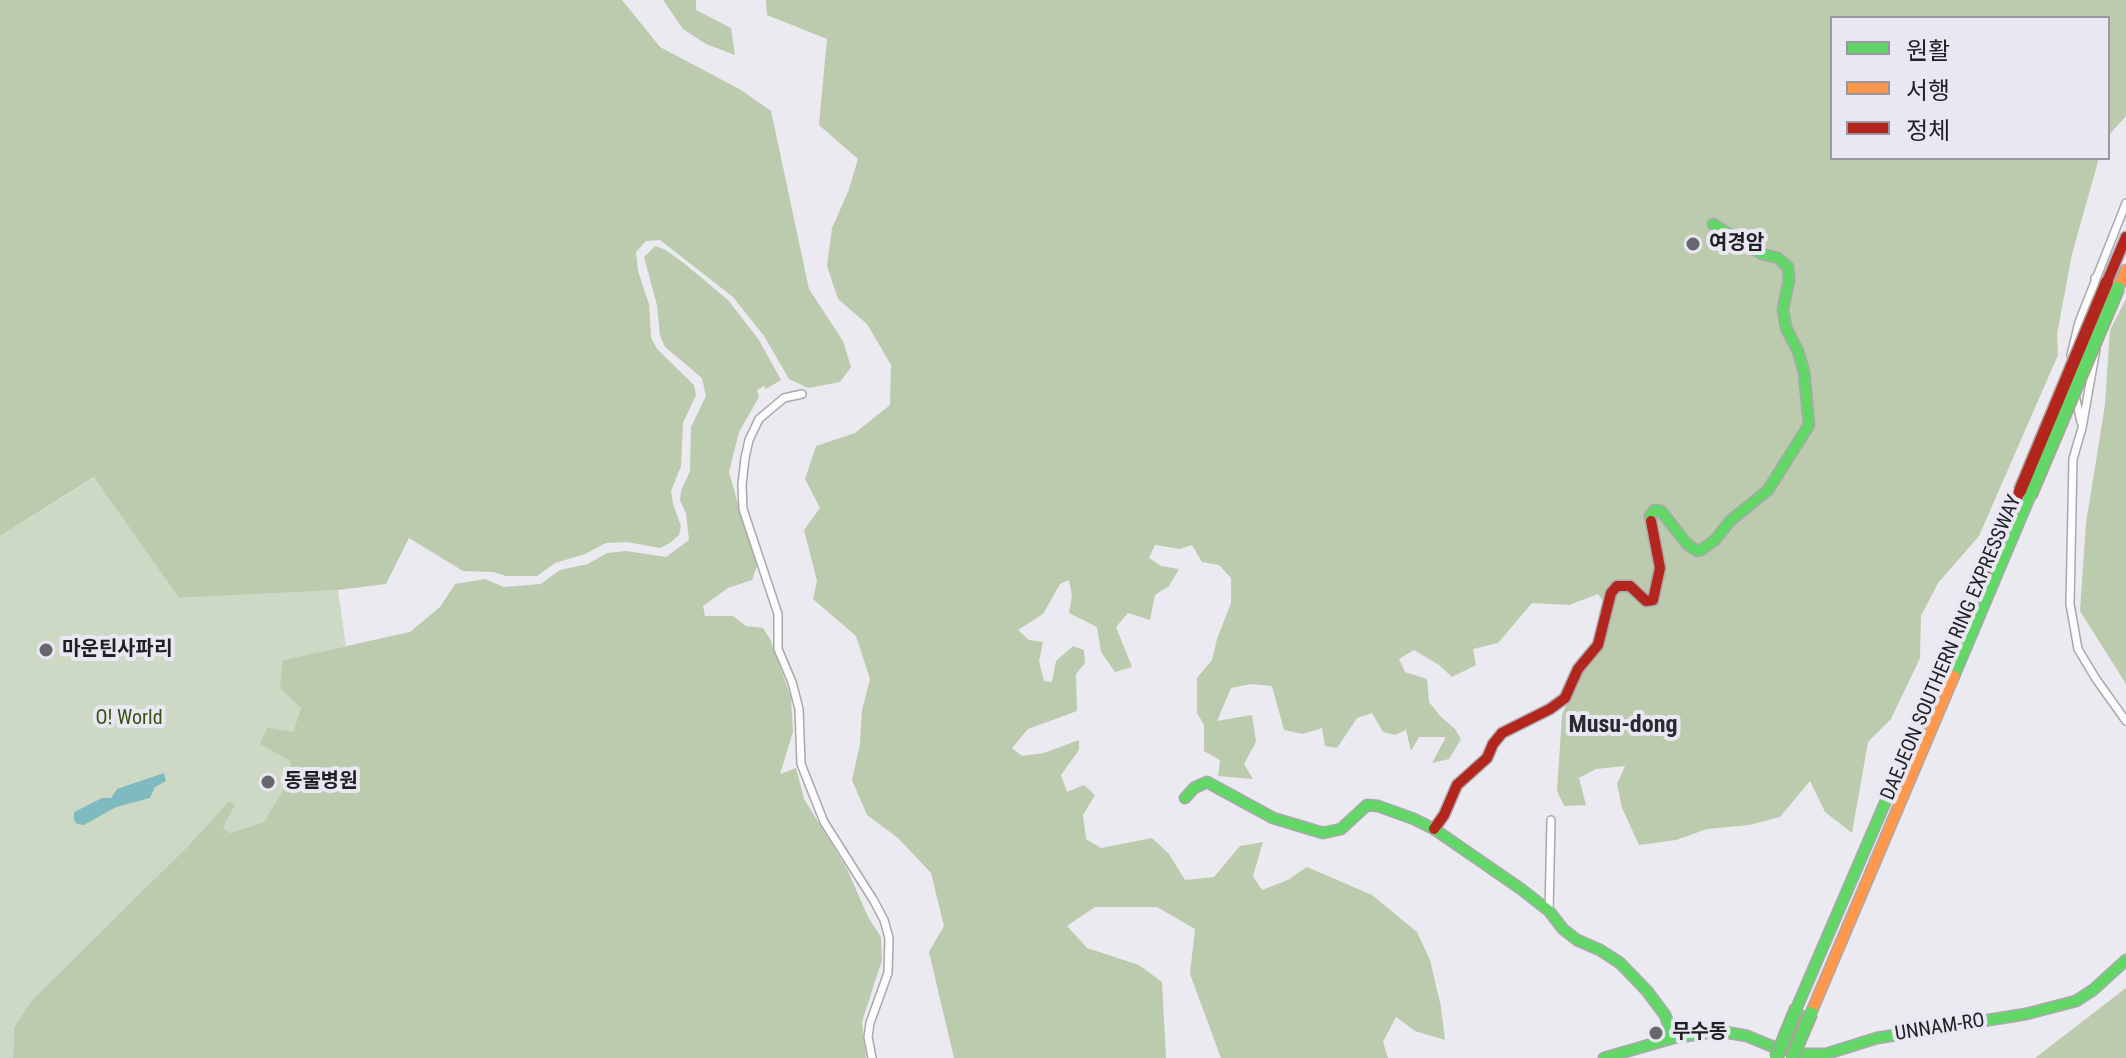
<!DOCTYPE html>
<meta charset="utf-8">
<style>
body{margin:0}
#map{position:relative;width:2126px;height:1058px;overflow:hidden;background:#ebeaf0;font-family:"Roboto Condensed","Noto Sans KR",sans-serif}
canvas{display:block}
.legend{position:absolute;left:1830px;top:16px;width:280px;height:144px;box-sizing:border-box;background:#e9e8f2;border:2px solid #9998a0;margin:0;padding:10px 14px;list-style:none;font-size:24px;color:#212125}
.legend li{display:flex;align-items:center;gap:16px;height:40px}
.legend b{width:40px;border:2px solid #9998a0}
</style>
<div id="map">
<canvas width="2126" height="1058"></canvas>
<ul class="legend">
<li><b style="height:10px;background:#63d668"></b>원활</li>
<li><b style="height:10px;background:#ff974d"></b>서행</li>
<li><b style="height:10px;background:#b3261e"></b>정체</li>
</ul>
</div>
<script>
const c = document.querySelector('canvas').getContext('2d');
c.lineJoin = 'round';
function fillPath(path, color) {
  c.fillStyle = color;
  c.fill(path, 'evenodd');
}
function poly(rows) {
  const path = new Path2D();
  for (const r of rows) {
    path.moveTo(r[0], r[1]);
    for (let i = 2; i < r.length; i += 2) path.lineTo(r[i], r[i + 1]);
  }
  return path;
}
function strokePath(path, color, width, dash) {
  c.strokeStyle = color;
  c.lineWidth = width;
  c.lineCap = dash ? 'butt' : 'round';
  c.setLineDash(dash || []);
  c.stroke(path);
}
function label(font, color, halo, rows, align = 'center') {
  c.font = font + ' "Roboto Condensed","Noto Sans KR",sans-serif';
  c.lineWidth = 8;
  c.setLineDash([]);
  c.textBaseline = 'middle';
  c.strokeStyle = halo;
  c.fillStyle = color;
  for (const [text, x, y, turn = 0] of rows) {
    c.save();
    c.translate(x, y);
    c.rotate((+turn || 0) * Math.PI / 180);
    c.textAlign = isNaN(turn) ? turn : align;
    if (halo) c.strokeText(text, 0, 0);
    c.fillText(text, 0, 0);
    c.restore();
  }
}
fillPath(poly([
 [95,477,179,598,338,590,346,646,283,660,301,708,293,732,261,744,290,761,291,776,264,822,230,833,223,827,235,805,229,801,189,845,33,999,14,1027,13,1058,0,1058,0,536]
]), '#ced9c5');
fillPath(poly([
 [0,0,622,0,660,47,741,90,771,111,809,289,843,341,851,367,840,382,808,388,789,379,764,336,733,297,660,240,646,241,636,252,638,271,649,304,651,337,657,349,694,385,696,395,683,423,681,466,671,491,673,504,681,526,679,535,670,543,660,548,627,542,606,543,585,554,555,563,537,576,506,576,493,572,463,571,409,538,386,584,338,590,179,598,94,477,0,536],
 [663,0,696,0,696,10,731,28,735,55,706,44,683,29],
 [766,0,2126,0,2126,116,2108,136,2108,18,1832,18,1832,158,2099,158,2072,254,2057,334,2058,355,1979,536,1938,583,1921,616,1920,658,1891,719,1868,742,1852,833,1825,812,1810,781,1780,817,1749,825,1707,829,1676,840,1639,845,1622,808,1617,784,1625,766,1596,769,1579,778,1586,805,1564,806,1557,791,1562,715,1581,671,1603,643,1612,613,1598,594,1569,605,1532,603,1498,643,1473,649,1476,665,1452,677,1439,665,1414,650,1399,659,1405,672,1427,679,1429,702,1441,717,1455,729,1461,739,1449,759,1432,763,1446,737,1419,737,1411,751,1406,730,1395,735,1383,732,1372,713,1357,718,1337,748,1325,746,1322,728,1303,734,1284,730,1272,686,1251,684,1231,688,1217,721,1252,715,1256,742,1244,764,1253,779,1218,776,1220,760,1204,751,1204,725,1197,713,1197,678,1212,660,1217,639,1231,603,1231,578,1219,565,1202,562,1192,545,1180,549,1155,545,1149,558,1161,566,1179,569,1169,586,1155,595,1150,620,1128,613,1116,627,1132,667,1115,672,1101,652,1097,627,1069,613,1072,595,1069,580,1060,584,1043,614,1018,630,1029,640,1043,642,1039,661,1044,681,1052,682,1056,661,1073,646,1084,650,1085,663,1076,674,1077,711,1028,729,1012,748,1022,756,1044,753,1079,740,1079,750,1061,775,1067,792,1084,785,1095,795,1083,815,1086,839,1101,848,1152,838,1169,854,1185,880,1214,877,1240,846,1263,842,1253,876,1262,890,1288,880,1307,867,1372,895,1417,932,1430,960,1441,1007,1445,1040,1415,1031,1396,1017,1383,1042,1388,1058,1221,1058,1190,974,1195,929,1157,907,1095,907,1067,926,1087,948,1139,965,1162,982,1166,1058,954,1058,929,952,944,926,931,873,898,838,867,815,852,780,860,744,862,710,870,679,856,636,813,599,817,581,804,530,820,508,805,479,816,446,855,433,890,405,891,365,867,324,838,299,827,266,832,228,848,192,858,159,819,125,827,39,767,15],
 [655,246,664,249,685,264,728,300,759,340,781,380,766,389,764,386,757,390,759,397,739,432,729,472,745,529,758,563,752,580,728,588,703,606,705,616,733,616,746,626,763,628,770,639,791,697,793,732,780,774,796,768,804,799,847,869,868,917,881,937,882,960,862,1022,866,1058,13,1058,14,1027,33,999,189,845,229,801,235,805,223,827,230,833,264,822,291,776,290,761,260,744,267,728,293,732,301,708,280,688,283,660,410,632,440,607,455,584,485,579,504,587,541,584,560,570,588,564,607,553,626,551,666,557,689,540,686,513,680,501,681,491,690,471,691,427,706,396,702,378,665,347,660,336,657,305,644,257],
 [2126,299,2126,684,2080,611,2086,523,2105,405,2110,330],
 [2126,988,2126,1058,2035,1058]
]), '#bccaad');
fillPath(poly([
 [164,773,166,781,155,787,150,798,116,807,84,825,77,824,74,820,74,812,102,798,111,798,117,789]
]), '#7ebabf');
const street = poly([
 [2095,278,2096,301],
 [2096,349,2082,428,2073,459,2070,604,2078,649,2096,679,2126,721],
 [2071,355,2079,322,2126,203],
 [802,394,784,398,759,419,749,440,745,458,742,485,743,509,778,614,778,649,792,682,799,709,801,764,824,822,874,901,884,920,889,938,888,973,870,1023,868,1037,872,1058],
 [2075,395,2081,422],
 [1549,911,1551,820]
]);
const fast = poly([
 [1651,521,1650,516,1655,510,1661,511,1687,544,1697,551,1701,550,1715,540,1730,521,1768,490,1809,425,1804,372,1798,351,1786,328,1783,309,1789,280,1788,267,1778,258,1762,254,1713,224],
 [1954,676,2030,496],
 [1185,798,1194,788,1207,782,1273,818,1323,833,1341,829,1367,805,1378,806,1414,819,1434,829,1521,889,1549,911,1563,929,1577,940,1600,950,1620,963,1647,991,1665,1015,1673,1038],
 [1797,1007,1944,666],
 [1604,1058,1673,1038,1719,1031,1747,1036,1776,1048,1805,1054,1826,1054,1877,1038,2026,1014,2076,1001,2093,990,2126,960]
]);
const slow = poly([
 [2118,288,2126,270],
 [1811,1013,1954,676]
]);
const jam = poly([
 [2107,282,2126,237],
 [1944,666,2020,491],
 [1434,829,1444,815,1457,785,1487,758,1493,744,1502,733,1550,709,1565,698,1578,669,1598,645,1611,593,1617,586,1630,586,1646,601,1653,600,1660,568,1651,521]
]);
strokePath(street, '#a9a9ad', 10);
strokePath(fast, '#a9a9ad', 13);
strokePath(slow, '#a9a9ad', 13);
strokePath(jam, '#a9a9ad', 13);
strokePath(street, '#fcfcfd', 7);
strokePath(fast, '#63d668', 10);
strokePath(slow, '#ff974d', 10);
strokePath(jam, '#b3261e', 10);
const fastBridge = poly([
 [2030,496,2118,288],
 [1776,1058,1797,1007],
 [1792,1058,1811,1013]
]);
const jamBridge = poly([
 [2020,491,2107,282]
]);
strokePath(fastBridge, '#aaa19a', 15, []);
strokePath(jamBridge, '#aaa19a', 15, []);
strokePath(fastBridge, '#63d668', 12);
strokePath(jamBridge, '#b3261e', 12);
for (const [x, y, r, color] of [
 [1693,244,8,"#68676c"],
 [46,650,8,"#68676c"],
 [268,782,8,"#68676c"],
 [1656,1033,8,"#68676c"]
]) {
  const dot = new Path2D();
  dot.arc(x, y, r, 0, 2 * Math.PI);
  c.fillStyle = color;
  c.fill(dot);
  strokePath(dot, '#e9e8f2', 3);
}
label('bold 20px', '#212125', '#e9e8f2', [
 ["여경암",1709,244],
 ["마운틴사파리",62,650],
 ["동물병원",284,782],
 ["무수동",1672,1033]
], 'left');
label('20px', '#212125', '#e9e8f2', [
 ["DAEJEON SOUTHERN RING EXPRESSWAY",1952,648,-67],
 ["UNNAM-RO",1940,1028,-9]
]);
label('20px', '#384f12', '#e9e8f2', [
 ["O! World",129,719]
]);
label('bold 24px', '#292930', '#e9e8f2', [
 ["Musu-dong",1623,726]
]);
</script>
